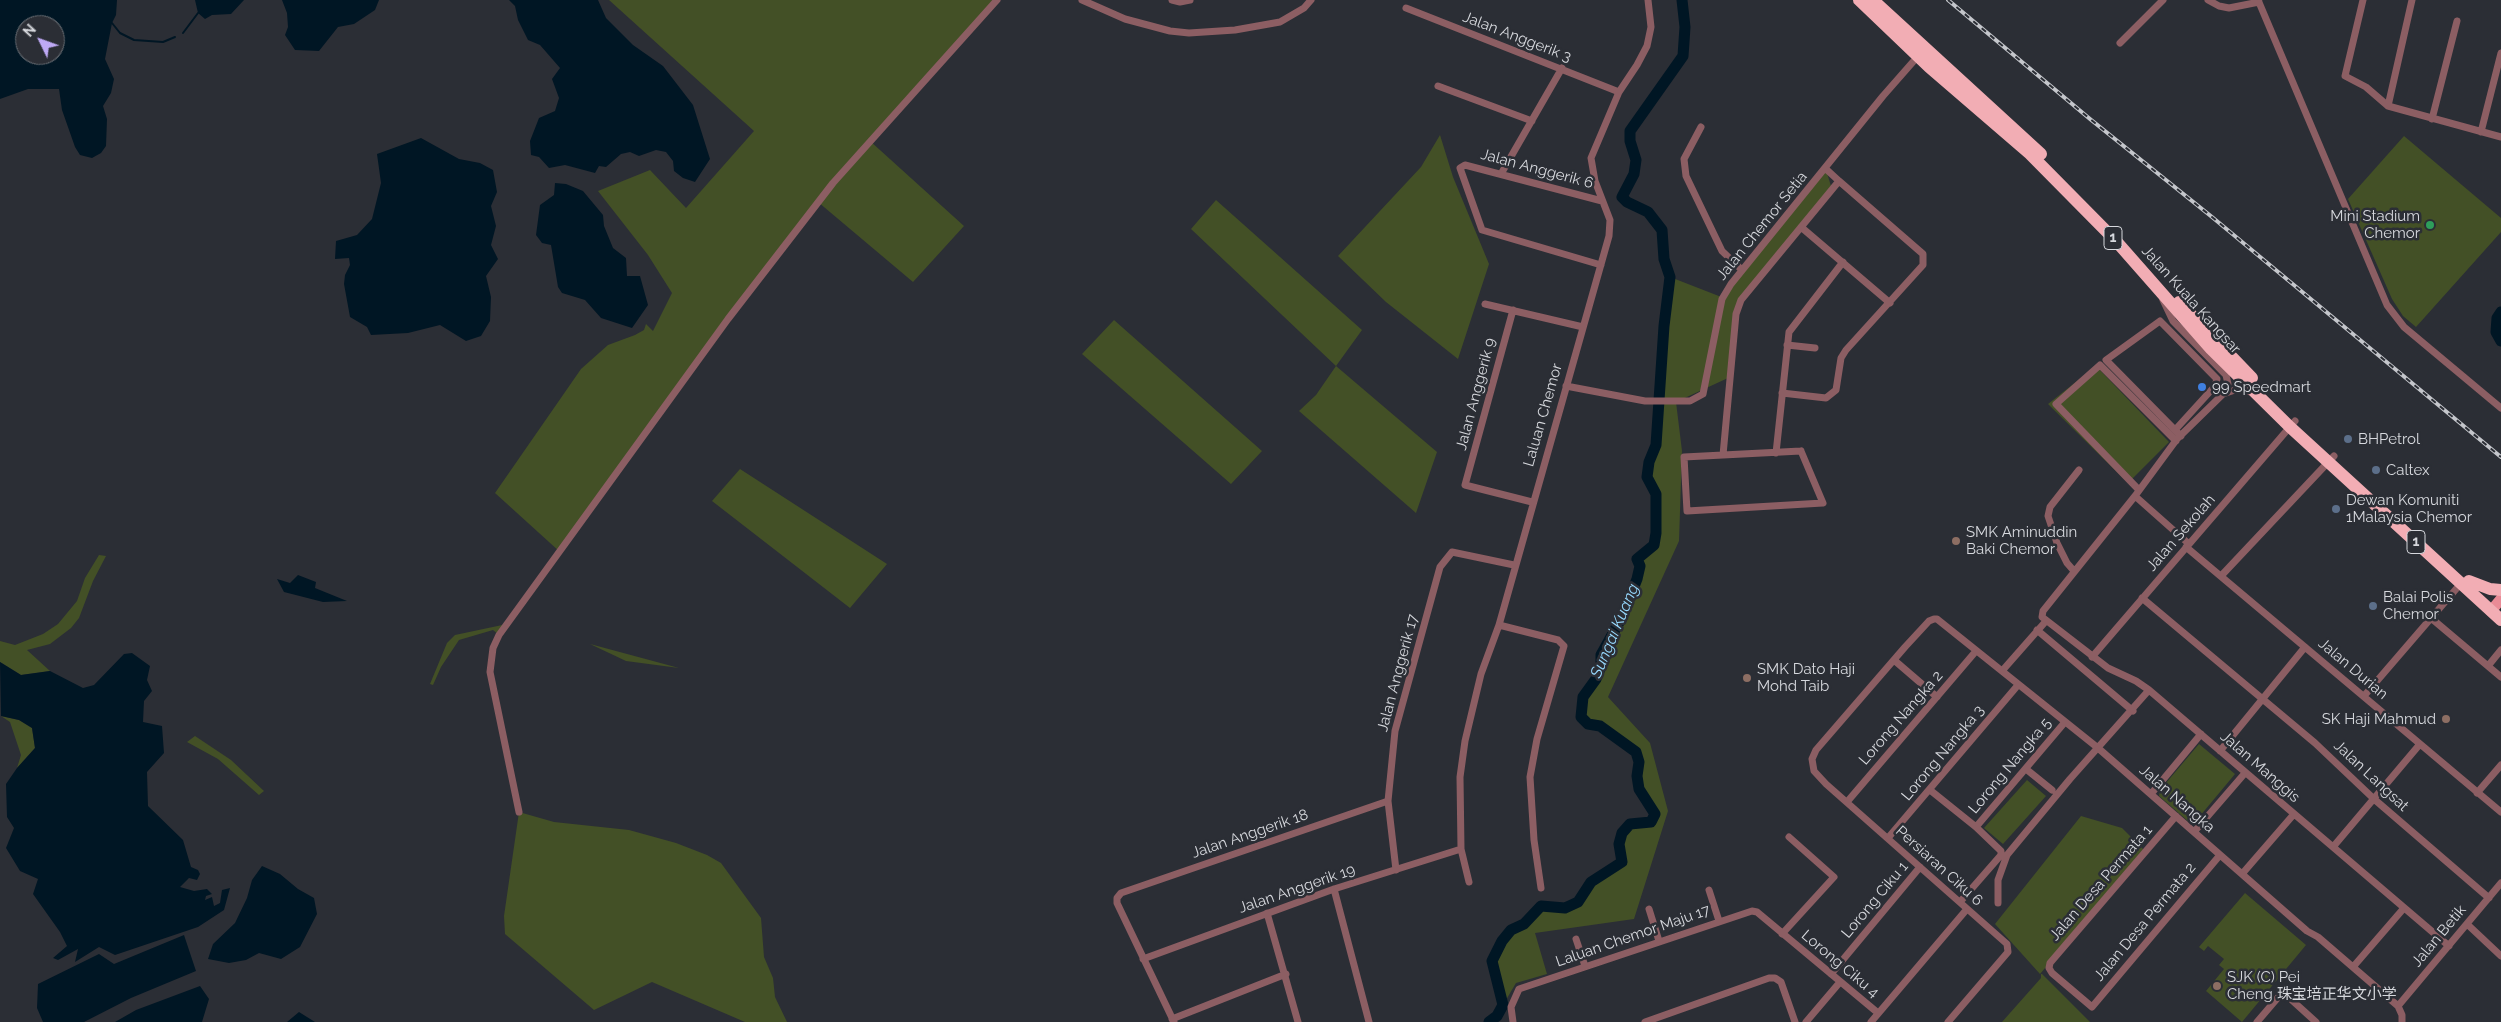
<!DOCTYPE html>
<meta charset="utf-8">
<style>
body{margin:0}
#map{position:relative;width:2501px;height:1022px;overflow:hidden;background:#2b2e35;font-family:Raleway,sans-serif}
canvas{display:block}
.north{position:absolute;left:15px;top:15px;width:50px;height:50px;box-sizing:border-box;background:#2b2e35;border:1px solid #6f7278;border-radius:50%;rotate:312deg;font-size:14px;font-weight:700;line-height:20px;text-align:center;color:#d6d8dd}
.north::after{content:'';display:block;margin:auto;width:18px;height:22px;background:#bea9f5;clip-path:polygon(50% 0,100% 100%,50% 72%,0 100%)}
</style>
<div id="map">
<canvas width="2501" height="1022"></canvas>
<div class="north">N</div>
</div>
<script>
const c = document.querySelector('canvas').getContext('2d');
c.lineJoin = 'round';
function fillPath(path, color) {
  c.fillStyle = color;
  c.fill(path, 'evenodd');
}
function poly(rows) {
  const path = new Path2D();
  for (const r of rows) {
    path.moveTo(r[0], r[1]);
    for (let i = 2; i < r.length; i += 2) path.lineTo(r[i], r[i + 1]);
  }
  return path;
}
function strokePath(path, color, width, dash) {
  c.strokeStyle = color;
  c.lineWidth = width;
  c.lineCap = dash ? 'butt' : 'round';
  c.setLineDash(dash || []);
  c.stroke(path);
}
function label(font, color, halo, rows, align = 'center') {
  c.font = font + ' Raleway,"Noto Sans SC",sans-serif';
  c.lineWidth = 5;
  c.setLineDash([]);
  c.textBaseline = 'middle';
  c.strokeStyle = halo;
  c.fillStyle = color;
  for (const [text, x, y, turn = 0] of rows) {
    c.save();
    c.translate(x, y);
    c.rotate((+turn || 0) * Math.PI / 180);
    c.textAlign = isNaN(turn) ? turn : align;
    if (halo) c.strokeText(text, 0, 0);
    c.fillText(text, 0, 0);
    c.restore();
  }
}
fillPath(poly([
 [609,0,997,0,870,141,964,226,913,282,818,202,560,552,495,493,581,369,608,345,635,335,644,330,646,324,653,331,672,293,648,255,598,191,650,170,686,208,754,131],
 [1440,135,1453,177,1489,264,1458,359,1386,302,1338,256,1421,167],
 [2404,136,2501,218,2501,232,2416,327,2403,316,2392,299,2348,199],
 [1826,170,1831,186,1740,299,1728,378,1676,402,1682,451,1679,541,1608,697,1650,743,1668,811,1634,919,1535,933,1547,974,1516,983,1503,1005,1492,961,1502,941,1511,930,1524,924,1541,906,1565,908,1578,902,1591,882,1622,862,1619,844,1622,833,1630,824,1651,822,1655,814,1639,789,1637,776,1639,762,1636,752,1600,726,1588,724,1581,717,1583,697,1596,679,1601,666,1601,655,1622,617,1637,579,1640,567,1637,559,1654,545,1656,533,1656,494,1647,477,1649,462,1656,445,1664,326,1670,277,1724,298,1732,285],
 [1216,200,1362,330,1336,366,1437,452,1416,513,1299,411,1316,395,1336,366,1191,229],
 [1114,320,1262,451,1231,484,1082,354],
 [2096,366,2169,442,2128,483,2048,404],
 [740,469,887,564,850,608,712,501],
 [99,555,106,556,93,581,79,618,71,628,50,644,27,650,50,671,21,675,0,662,0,641,15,645,43,634,58,624,77,601,85,578],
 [507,624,499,635,493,630,459,640,441,667,433,685,430,684,447,643,455,635],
 [590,644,679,668,626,661],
 [1,716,19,720,32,728,35,748,17,768,21,755,10,722],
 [195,736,231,760,264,791,259,795,218,759,187,742],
 [2199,744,2235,774,2195,822,2189,822,2159,796,2160,790],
 [2027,780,2046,796,2003,844,1984,828],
 [519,812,554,822,629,830,676,843,707,855,721,863,761,918,764,957,773,978,775,997,787,1022,745,1022,652,982,594,1010,505,934,504,916],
 [2081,816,2122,828,2145,851,2040,974,1995,924],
 [2245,893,2306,945,2242,1022,2206,991,2224,969,2219,965,2224,959,2208,946,2204,951,2199,947],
 [2041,974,2042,974,2090,1022,2002,1022,2041,978]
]), '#435026');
fillPath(poly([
 [0,0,117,0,116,15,112,23,105,59,114,79,111,93,103,106,107,119,106,146,101,153,92,158,80,155,75,147,62,110,59,89,28,89,0,99],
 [25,25,55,25,55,55,25,55],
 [195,0,244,0,231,14,212,15,205,19,198,13],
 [282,0,379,0,375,10,354,24,338,27,319,51,295,50,285,35,288,27,287,13],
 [509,0,598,0,606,18,633,45,663,66,693,105,710,159,695,182,683,178,674,171,673,161,666,152,656,150,639,156,630,152,621,154,606,167,599,166,595,173,565,165,549,168,539,157,531,155,530,141,539,118,555,111,559,98,552,79,560,68,540,45,528,40,518,20,515,6],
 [421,138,459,159,480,163,493,170,497,192,491,206,496,226,491,245,498,259,486,276,491,297,490,321,481,336,466,341,440,325,408,333,371,335,367,327,350,317,344,284,345,275,350,265,349,258,335,259,336,241,357,235,372,219,381,183,377,154],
 [555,183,566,184,583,191,603,215,604,226,613,248,626,258,627,276,640,276,648,305,632,328,601,318,585,300,562,293,558,287,551,245,542,243,536,235,540,205,554,195],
 [298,575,316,582,315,588,347,601,323,602,284,592,277,579,290,583],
 [132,653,150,666,147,680,152,691,144,701,143,722,162,726,164,753,147,772,148,806,183,840,191,867,198,870,200,874,197,880,189,878,180,887,194,891,207,889,212,894,206,896,205,900,212,897,214,906,220,903,222,890,230,888,224,910,198,927,115,955,99,947,75,962,78,949,58,960,53,958,67,946,60,932,33,894,38,879,20,871,6,848,14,828,7,817,6,784,17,768,35,748,32,728,19,720,1,716,0,662,21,675,50,671,83,688,94,685,124,654],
 [262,866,280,874,298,889,314,898,317,914,300,947,281,959,259,953,246,960,229,963,208,959,213,944,235,923,247,898,252,880],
 [184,935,196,971,131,998,84,1022,43,1022,37,1008,38,984,99,954,114,964],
 [200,986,209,999,202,1022,115,1022,136,1010],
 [299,1012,315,1022,287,1022]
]), '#001624');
strokePath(poly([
 [112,23,120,33,134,40,163,42,175,37],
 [183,33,198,13]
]), '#001624', 2);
strokePath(poly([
 [2501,312,2497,318,2496,332,2501,341],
 [1489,1022,1497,1016,1503,1005,1492,961,1502,941,1511,930,1524,924,1541,906,1565,908,1578,902,1591,882,1622,862,1619,844,1622,833,1630,824,1651,822,1655,814,1639,789,1637,776,1639,762,1636,752,1600,726,1588,724,1581,717,1583,697,1596,679,1601,666,1601,655,1622,617,1637,579,1640,566,1637,559,1654,545,1656,533,1656,494,1647,477,1649,462,1656,445,1664,326,1670,277,1664,259,1662,230,1648,212,1627,202,1622,197,1634,174,1636,160,1630,141,1630,131,1683,56,1685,27,1682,0]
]), '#001624', 11);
strokePath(poly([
 [1082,0,1125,19,1170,31,1189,33,1235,30,1280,22,1304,8,1311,0],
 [1172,0,1180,2,1190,0],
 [2208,0,2219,6,2229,8,2259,2],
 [2258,0,2387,305,2404,327,2501,408],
 [2363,0,2345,76,2366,87,2388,106,2501,137],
 [1406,8,1619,92],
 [2120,43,2163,0],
 [1438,86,1532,121],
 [2388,106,2412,0],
 [2432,119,2457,21],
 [1701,127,1684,159,1686,176,1722,251,1742,270],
 [2481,132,2501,53],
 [1501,174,1562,68],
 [1801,227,1890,303],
 [1601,265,1482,230,1460,168,1465,165,1602,201],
 [2163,300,2173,321,2226,375,2228,384,2223,393],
 [1485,304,1583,327],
 [1513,310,1465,485,1532,502],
 [1787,345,1815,348],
 [1566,386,1645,401,1690,401,1703,394,1722,299,1731,284,1883,96,1919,55],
 [2251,392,2238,389,2223,394,2177,439,2135,496,2043,611,2042,617,2108,668,2136,681,2149,690,2449,946],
 [1782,393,1826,398,1836,390,1841,358,1846,350,1923,265,1923,254,1839,181],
 [2175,430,2215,386,2217,379,2160,321,2106,360,2175,430,2181,436],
 [1801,451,1823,503,1687,511,1684,457,1801,451],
 [1776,453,1789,332,1843,262],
 [1723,455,1736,314,1741,300,1839,181,1826,169],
 [2139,490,2056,404,2100,365,2176,441],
 [2135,496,2189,544],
 [2186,547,2501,812],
 [2074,571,2067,563,2057,543,2048,516,2050,507,2079,470],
 [2221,576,2334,456],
 [2142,598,2315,743,2374,799,2489,898],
 [2431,618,2501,677],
 [1499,625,1558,640,1564,646,1537,739,1530,777,1534,840,1541,888],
 [2037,630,2133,711],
 [2092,657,2295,421],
 [1894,660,1937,697],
 [2488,666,2501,650],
 [2002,671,2046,621],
 [2364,696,2463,581],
 [2220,751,2305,647],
 [2026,769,2052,790],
 [1930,790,1976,827,2001,851,2001,855,1960,902],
 [2477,793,2501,765],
 [2151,794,2201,734],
 [1847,802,1976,651],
 [519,812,490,672,493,648,499,635,728,319,833,183,997,0],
 [2176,816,2050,963,2049,968,2052,973,2092,1007,2220,855],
 [1976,827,2065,722],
 [2194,832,2245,773],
 [1888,838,2018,685],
 [2333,847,2420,744],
 [1396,870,1388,801,1395,731,1440,567,1452,552,1514,565],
 [2242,874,2294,814],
 [1469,882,1461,849,1460,777,1465,741,1481,674,1499,625,1609,236,1610,220,1595,181,1591,158,1619,92,1637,65,1647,46,1651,27,1648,0],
 [1334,889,1369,1022],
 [1709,890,1719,921],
 [1998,903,1998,880,2007,855,2070,779,2149,690],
 [1649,909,1659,941],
 [1267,913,1298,1022],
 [2467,924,2501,956],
 [1782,934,1834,877,1789,837],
 [1576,939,1585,966],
 [1143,959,1334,889,1461,849],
 [2353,967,2404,908],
 [1831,974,1920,867],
 [2398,1006,2501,883],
 [1172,1019,1286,974],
 [1174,1022,1117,903,1117,898,1121,893,1388,801],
 [1513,1022,1511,1007,1519,989,1752,911,1757,912,1878,1013],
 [1645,1022,1769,978,1775,978,1781,982,1795,1022],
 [1806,1022,1840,982],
 [1871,1022,1967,909],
 [1948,1022,2008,952,2007,944,1826,784,1814,771,1812,759,1816,750,1905,647,1929,621,1934,619,1937,619,2098,748,2307,931,2318,937,2398,1006,2402,1015,2402,1022],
 [2257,1022,2281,994,2284,993,2316,1022]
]), '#8c5e63', 7);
strokePath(poly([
 [2491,611,2501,599]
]), '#e98b96', 11);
strokePath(poly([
 [1859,0,1929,67,2030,154,2116,241,2211,349,2290,427,2501,620],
 [1873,0,2041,154],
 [2179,302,2252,378],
 [2469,581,2490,589,2501,590]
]), '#f2adb4', 12);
const rail = poly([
 [1948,0,2090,119,2212,217,2501,457]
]);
strokePath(rail, '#c4c6cb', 4);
strokePath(rail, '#2b2e35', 2, [5.5]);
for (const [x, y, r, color] of [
 [2430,225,5,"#2e9e5b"],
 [2202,387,5,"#3f7fe0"],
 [2348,439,5,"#5c6f8a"],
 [2376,470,5,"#5c6f8a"],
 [2336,509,5,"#5c6f8a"],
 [1956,541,5,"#8d6e63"],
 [2373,606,5,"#5c6f8a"],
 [1747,678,5,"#8d6e63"],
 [2446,719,5,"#8d6e63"],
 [2217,986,5,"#8d6e63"]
]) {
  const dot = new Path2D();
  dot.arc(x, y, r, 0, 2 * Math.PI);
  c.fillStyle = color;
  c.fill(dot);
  strokePath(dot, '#2b2e35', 2);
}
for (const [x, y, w] of [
 [2113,238,18],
 [2416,542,18]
]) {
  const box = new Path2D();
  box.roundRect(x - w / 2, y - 11.5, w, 23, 4);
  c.fillStyle = '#2b2e35';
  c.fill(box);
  strokePath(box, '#d6d8dd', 1);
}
label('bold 14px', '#d6d8dd', null, [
 ["1",2113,238],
 ["1",2416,542]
]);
label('15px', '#d6d8dd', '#2b2e35', [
 ["Jalan Anggerik 3",1517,37,21],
 ["Jalan Anggerik 6",1537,169,15],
 ["Jalan Chemor Setia",1762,226,-51],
 ["Jalan Kuala Kangsar",2191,300,48],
 ["Jalan Anggerik 9",1476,394,-75],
 ["Laluan Chemor",1543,415,-74],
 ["Jalan Sekolah",2181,533,-49],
 ["Jalan Durian",2353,669,40],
 ["Jalan Anggerik 17",1398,673,-75],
 ["Lorong Nangka 2",1901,718,-49],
 ["Lorong Nangka 3",1943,753,-50],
 ["Lorong Nangka 5",2010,766,-50],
 ["Jalan Manggis",2260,767,41],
 ["Jalan Langsat",2371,776,43],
 ["Jalan Nangka",2177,799,41],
 ["Jalan Anggerik 18",1250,834,-19],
 ["Persiaran Ciku 6",1939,866,42],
 ["Jalan Desa Permata 1",2101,883,-49],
 ["Jalan Anggerik 19",1297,889,-19],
 ["Lorong Ciku 1",1875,900,-50],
 ["Jalan Desa Permata 2",2145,922,-50],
 ["Laluan Chemor Maju 17",1633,936,-19],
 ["Jalan Betik",2439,936,-50],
 ["Lorong Ciku 4",1840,964,40]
]);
label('15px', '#d6d8dd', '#2b2e35', [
 ["Mini Stadium",2420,216,"right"],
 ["Chemor",2420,233,"right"],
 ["99 Speedmart",2212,387],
 ["BHPetrol",2358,439],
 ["Caltex",2386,470],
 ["Dewan Komuniti",2346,500],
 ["1Malaysia Chemor",2346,517],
 ["SMK Aminuddin",1966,532],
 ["Baki Chemor",1966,549],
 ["Balai Polis",2383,597],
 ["Chemor",2383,614],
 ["SMK Dato Haji",1757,669],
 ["Mohd Taib",1757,686],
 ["SK Haji Mahmud",2436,719,"right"],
 ["SJK (C) Pei",2227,977],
 ["Cheng 珠宝培正华文小学",2227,994]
], 'left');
label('italic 16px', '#97daff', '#2b2e35', [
 ["Sungai Kuang",1615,631,-67]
]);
</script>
